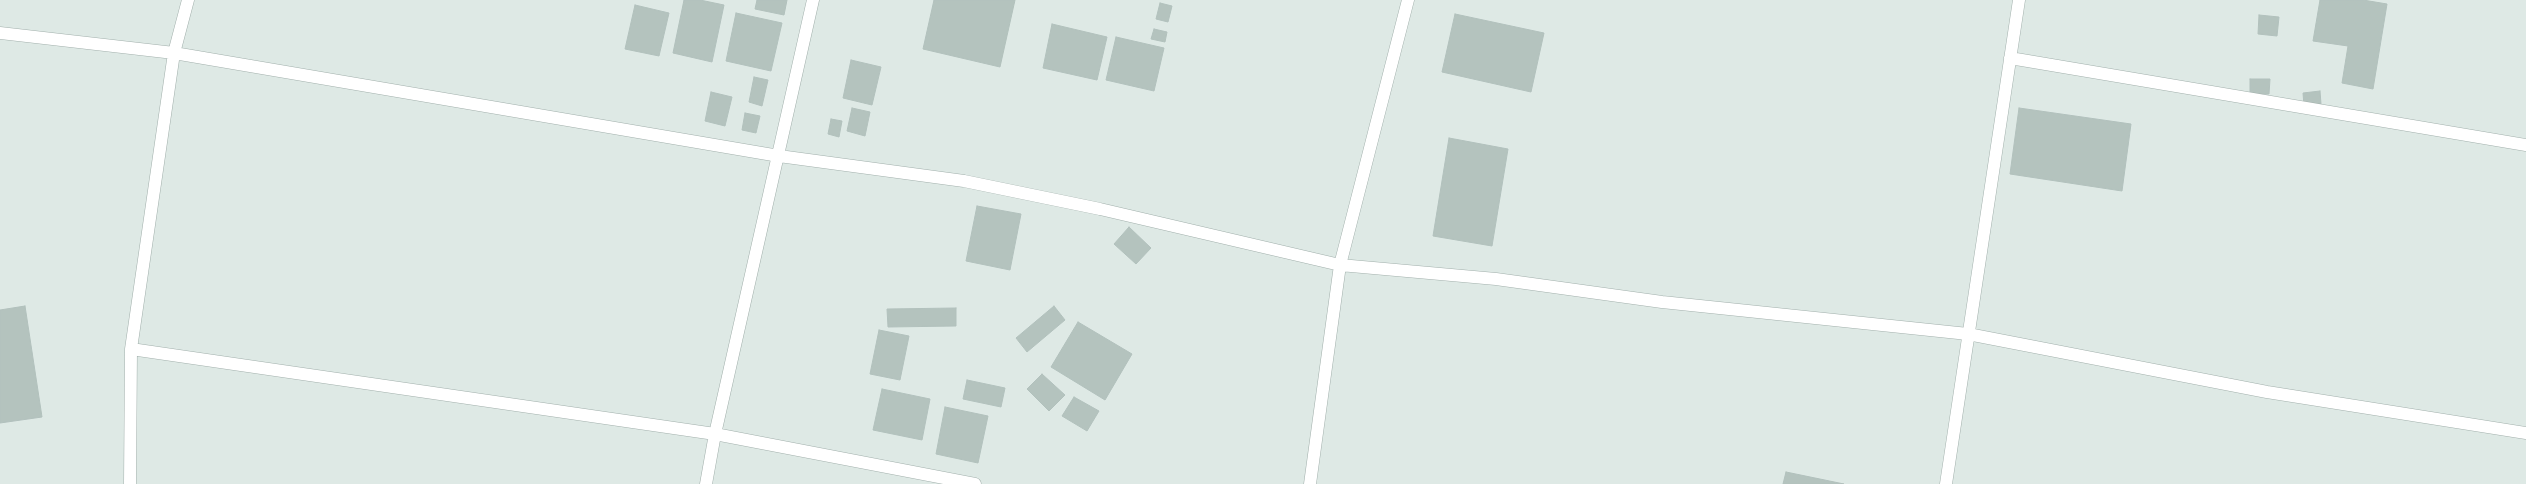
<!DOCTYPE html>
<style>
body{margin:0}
canvas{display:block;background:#dee9e5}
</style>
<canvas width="2526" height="484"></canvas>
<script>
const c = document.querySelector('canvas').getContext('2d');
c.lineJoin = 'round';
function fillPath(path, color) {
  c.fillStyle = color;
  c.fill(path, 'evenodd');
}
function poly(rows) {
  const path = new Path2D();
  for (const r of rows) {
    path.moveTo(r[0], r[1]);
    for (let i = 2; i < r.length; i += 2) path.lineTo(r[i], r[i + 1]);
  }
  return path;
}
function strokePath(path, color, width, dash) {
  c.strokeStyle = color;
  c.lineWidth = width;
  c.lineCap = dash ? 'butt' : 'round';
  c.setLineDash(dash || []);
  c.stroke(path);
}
const building = poly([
 [684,0,700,0,724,5,712,62,673,53,684,0],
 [757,0,787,0,784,15,755,9,757,0],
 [934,0,1015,0,1000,67,923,49,934,0],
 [2320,0,2363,0,2387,4,2373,89,2342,83,2348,46,2313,41,2320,0],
 [1160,3,1172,6,1168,22,1156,19,1160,3],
 [635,5,669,13,659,56,625,49,635,5],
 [736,13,782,23,771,71,726,61,736,13],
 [1455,14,1544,33,1531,92,1442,72,1455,14],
 [2259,15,2279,17,2277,36,2258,34,2259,15],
 [1052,24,1107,37,1097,80,1043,68,1052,24],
 [1154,29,1167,32,1165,42,1151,39,1154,29],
 [1116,37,1164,48,1154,91,1106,80,1116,37],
 [851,60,881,67,872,105,843,98,851,60],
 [754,77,768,80,762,106,749,102,754,77],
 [2250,79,2270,79,2269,94,2250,94,2250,79],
 [2320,91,2321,104,2304,106,2303,93,2320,91],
 [711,92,732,97,725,126,705,121,711,92],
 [852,108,870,112,865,136,847,131,852,108],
 [2019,108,2131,124,2122,191,2010,174,2019,108],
 [745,113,760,116,756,133,742,130,745,113],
 [831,119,842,121,839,137,828,134,831,119],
 [1449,138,1508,149,1492,246,1433,236,1449,138],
 [977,206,1021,214,1010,270,966,261,977,206],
 [1129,227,1151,248,1136,264,1114,244,1129,227],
 [25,306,42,417,0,423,0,310,25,306],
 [1054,306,1065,320,1027,352,1016,338,1054,306],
 [956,308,956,326,888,327,887,309,956,308],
 [1078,322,1132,354,1105,400,1051,367,1078,322],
 [879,330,909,336,900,380,870,374,879,330],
 [1042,374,1065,395,1049,411,1027,389,1042,374],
 [967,380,1005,388,1001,407,963,399,967,380],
 [882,389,930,399,922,440,873,430,882,389],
 [1074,397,1099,411,1087,431,1062,416,1074,397],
 [945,407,988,416,978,463,936,454,945,407],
 [1786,472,1844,484,1783,484,1786,472]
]);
fillPath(building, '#b4c3be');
strokePath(building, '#b2c1bd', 1);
const street = poly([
 [188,0,174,53,779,156,964,181,1100,209,1340,265,1496,279,1662,302,1968,334,2267,392,2526,433],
 [0,33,174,53,131,349,715,434,975,484],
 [2010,58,2526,145],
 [130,484,131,349],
 [706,484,715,434,813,0],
 [1310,484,1340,265,1408,0],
 [1946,484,2019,0]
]);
strokePath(street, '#a2b0ac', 13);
strokePath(street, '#fff', 12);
</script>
